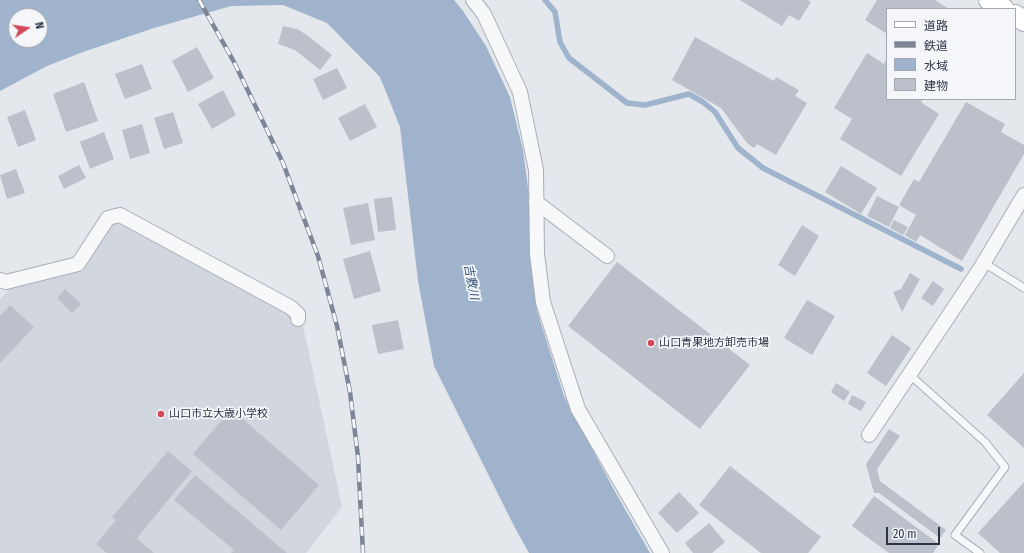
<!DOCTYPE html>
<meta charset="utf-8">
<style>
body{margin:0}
#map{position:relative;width:1024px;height:553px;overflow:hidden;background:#e4e7ec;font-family:"Fira Sans Condensed","Noto Sans JP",sans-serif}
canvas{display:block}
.legend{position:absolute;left:886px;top:8px;width:130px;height:92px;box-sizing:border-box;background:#f4f6f9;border:1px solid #a4a8b1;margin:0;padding:5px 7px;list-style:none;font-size:12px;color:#2b3445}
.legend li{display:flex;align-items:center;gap:8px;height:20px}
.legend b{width:20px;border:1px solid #a4a8b1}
.north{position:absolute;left:8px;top:8px;width:40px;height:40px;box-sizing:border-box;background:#f4f6f9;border:1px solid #a4a8b1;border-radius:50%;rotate:77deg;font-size:11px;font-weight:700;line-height:16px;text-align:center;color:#2b3445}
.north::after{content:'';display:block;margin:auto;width:14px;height:18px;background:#d1495b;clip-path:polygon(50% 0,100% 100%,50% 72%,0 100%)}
.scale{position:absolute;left:886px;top:527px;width:54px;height:18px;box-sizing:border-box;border:2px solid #2b3445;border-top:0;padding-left:5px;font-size:12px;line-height:14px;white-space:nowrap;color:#2b3445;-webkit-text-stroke:3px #f4f6f9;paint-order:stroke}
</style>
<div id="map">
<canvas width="1024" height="553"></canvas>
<ul class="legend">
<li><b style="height:5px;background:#fff"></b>道路</li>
<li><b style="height:5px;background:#7d8696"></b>鉄道</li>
<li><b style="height:11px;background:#9fb4cc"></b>水域</li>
<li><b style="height:11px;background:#bbc0ca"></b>建物</li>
</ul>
<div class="north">N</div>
<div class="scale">20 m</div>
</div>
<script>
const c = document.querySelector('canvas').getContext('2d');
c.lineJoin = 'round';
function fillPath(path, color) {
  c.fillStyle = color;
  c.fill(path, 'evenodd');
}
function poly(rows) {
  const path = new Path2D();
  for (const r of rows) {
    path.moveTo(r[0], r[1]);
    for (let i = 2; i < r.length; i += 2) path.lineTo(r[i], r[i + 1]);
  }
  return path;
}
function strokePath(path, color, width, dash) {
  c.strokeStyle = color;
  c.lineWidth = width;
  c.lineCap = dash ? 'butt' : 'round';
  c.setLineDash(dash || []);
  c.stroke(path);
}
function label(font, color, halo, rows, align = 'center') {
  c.font = font + ' "Fira Sans Condensed","Noto Sans JP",sans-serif';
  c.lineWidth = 3.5;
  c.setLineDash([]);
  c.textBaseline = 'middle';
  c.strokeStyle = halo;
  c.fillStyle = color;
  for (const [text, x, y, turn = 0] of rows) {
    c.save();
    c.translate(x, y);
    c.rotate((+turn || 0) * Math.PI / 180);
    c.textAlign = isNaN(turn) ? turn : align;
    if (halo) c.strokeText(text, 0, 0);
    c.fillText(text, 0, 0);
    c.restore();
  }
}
fillPath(poly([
 [117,218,302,321,342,507,306,553,0,553,0,299,14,284,82,267]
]), '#d2d6de');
fillPath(poly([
 [0,0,454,0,463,11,486,46,510,97,523,150,530,203,537,311,564,396,613,488,650,553,529,553,514,526,434,366,418,281,400,127,380,77,327,23,283,5,231,6,154,28,83,52,47,66,0,91],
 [16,16,40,16,40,40,16,40]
]), '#9fb4cc');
strokePath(poly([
 [545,0,555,12,560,42,569,58,627,103,645,105,689,94,703,102,715,112,738,148,763,168,961,269]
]), '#9fb4cc', 5.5);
fillPath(poly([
 [740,0,808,0,811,2,799,21,789,15,782,26],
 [877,0,935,0,949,9,887,9,887,34,865,20],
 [283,26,297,29,307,35,332,55,320,70,295,50,278,44],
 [695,37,774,81,776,77,799,90,795,96,807,103,776,155,757,144,754,148,747,143,721,108,672,80],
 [197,47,214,78,188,92,172,61],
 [867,53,884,64,887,58,887,99,923,99,921,102,939,114,901,176,840,139,852,119,834,108],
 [142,64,152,89,125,99,115,74],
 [337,68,347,88,323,100,313,79],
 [84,82,98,121,66,132,53,94],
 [223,90,236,115,212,129,198,104],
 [966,102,1005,124,1001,132,1024,145,1024,154,962,261,920,235,916,242,905,235,916,215,899,205,914,179,919,182],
 [365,104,377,127,350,141,338,118],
 [25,110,36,140,18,147,7,117],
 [173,112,183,143,164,149,154,118],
 [142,124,150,153,130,159,122,130],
 [104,132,114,159,90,169,80,142],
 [79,165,86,178,64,189,58,176],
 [841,166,877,188,861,214,825,192],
 [16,169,25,193,7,199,0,175],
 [877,196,899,207,889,227,867,216],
 [392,197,396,230,378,232,374,199],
 [368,203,375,240,351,245,343,208],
 [894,220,908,227,903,235,890,228],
 [802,225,819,236,795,276,778,265],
 [370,251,381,291,354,299,343,259],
 [617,262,750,365,700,429,568,326],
 [910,273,920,279,902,312,893,292,901,289],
 [933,281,944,289,933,306,921,298],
 [65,289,81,304,72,313,57,298],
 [807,300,835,316,812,355,784,338],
 [10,305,34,327,0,363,0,316],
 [398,320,404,349,378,354,372,325],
 [892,335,911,348,886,386,867,373],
 [1024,373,1024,448,987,415],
 [836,383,850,392,844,401,831,392],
 [852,395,866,402,861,411,848,404],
 [231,409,319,485,281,530,193,454],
 [889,429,900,436,877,469,880,481,946,530,940,538,879,493,874,493,866,464],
 [168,451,192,471,137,538,128,531,154,553,107,553,96,544,116,520,112,517],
 [730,466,821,537,808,553,761,553,699,505],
 [195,475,287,553,231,553,234,550,174,500],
 [1024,482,1024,553,1000,553,978,533],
 [679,492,699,513,677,533,658,513],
 [874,496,939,544,933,553,889,553,852,526],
 [709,523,725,542,712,553,693,553,685,543]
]), '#bbc0ca');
const lane = poly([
 [984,263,1024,288],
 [910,375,985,442,1005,467,955,535,980,553]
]);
const street = poly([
 [473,0,484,14,520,92,536,170,537,254,543,302,578,409,662,553],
 [536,202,607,256],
 [0,280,6,282,78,264,108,218,120,215,290,307,298,314,298,319],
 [869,435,980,269,1024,195]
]);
const secondary = poly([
 [989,0,1004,9],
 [1015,15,1024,21]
]);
strokePath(lane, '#a9aeb7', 9);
strokePath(street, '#a9aeb7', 16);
strokePath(secondary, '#a9aeb7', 22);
strokePath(lane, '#f7f8fa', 7);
strokePath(street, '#f7f8fa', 14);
strokePath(secondary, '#fff', 20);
const rail = poly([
 [199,0,234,62,283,163,318,256,337,326,350,392,358,457,363,553]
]);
strokePath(rail, '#7d8696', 4.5);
strokePath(rail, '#f4f6f9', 3, [9]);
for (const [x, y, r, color] of [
 [651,343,4,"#d1495b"],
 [161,414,4,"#d1495b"]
]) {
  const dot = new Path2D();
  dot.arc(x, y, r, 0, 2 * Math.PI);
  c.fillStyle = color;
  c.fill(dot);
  strokePath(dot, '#f4f6f9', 1.5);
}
label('11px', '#2b3445', '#f4f6f9', [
 ["山口青果地方卸売市場",659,343],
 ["山口市立大歳小学校",169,414]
], 'left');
label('italic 12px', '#34527a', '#f4f6f9', [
 ["吉敷川",471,282,79]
]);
</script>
